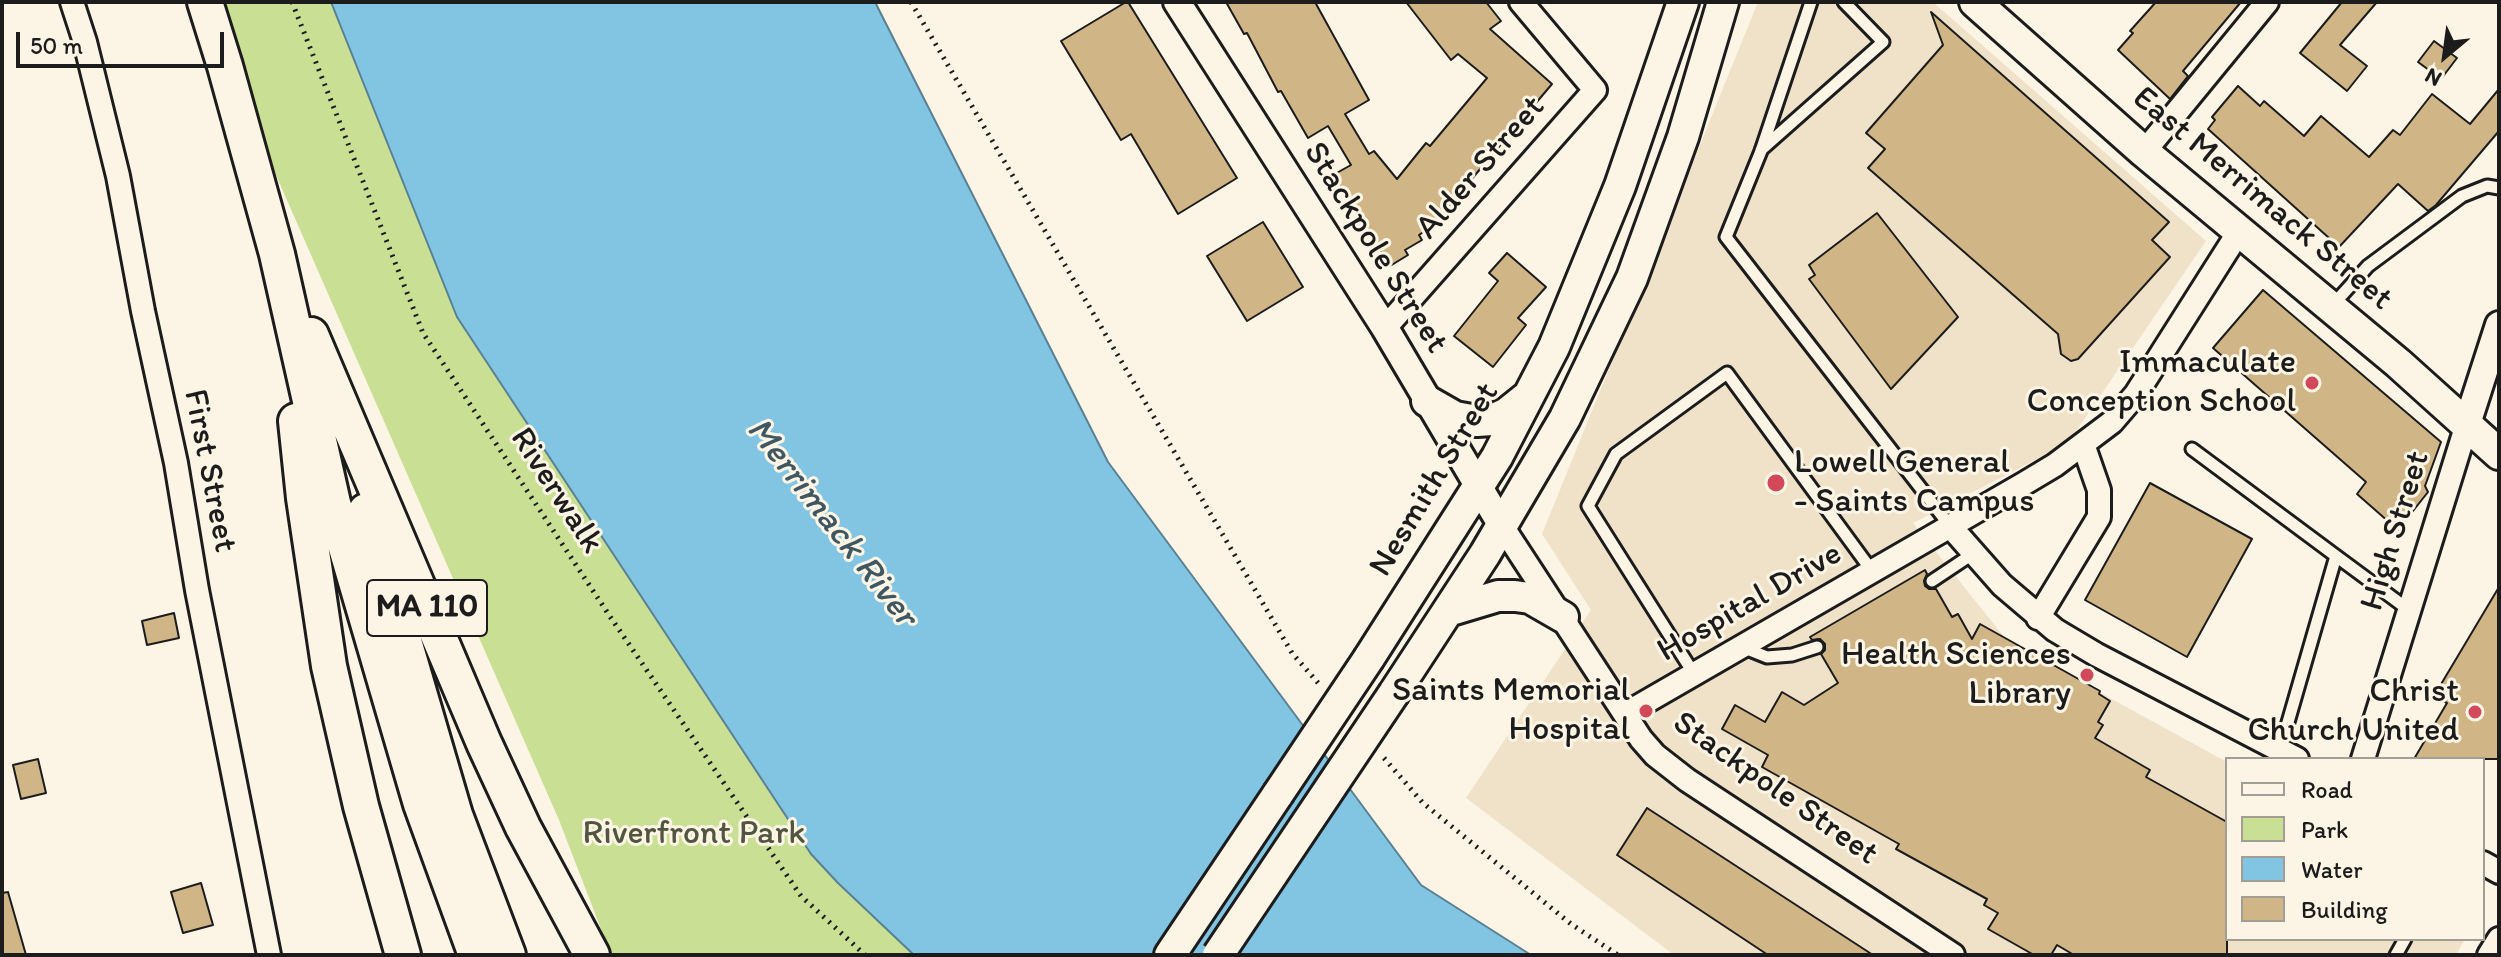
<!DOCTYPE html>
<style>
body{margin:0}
#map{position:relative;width:2501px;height:957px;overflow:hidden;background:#fcf5e5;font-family:Itim,sans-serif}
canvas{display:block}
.frame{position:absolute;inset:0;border:4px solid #1c1c1c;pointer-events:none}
.legend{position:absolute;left:2225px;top:757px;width:260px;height:184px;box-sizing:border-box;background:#fcf5e5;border:2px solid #a29e95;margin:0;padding:10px 14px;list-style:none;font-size:24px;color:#1c1c1c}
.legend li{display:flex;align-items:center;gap:16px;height:40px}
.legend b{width:40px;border:2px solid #a29e95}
.north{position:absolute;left:2405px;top:16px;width:80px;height:80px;-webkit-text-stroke:6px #fcf5e5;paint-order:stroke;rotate:209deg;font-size:22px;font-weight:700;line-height:32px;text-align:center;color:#1c1c1c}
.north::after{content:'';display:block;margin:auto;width:28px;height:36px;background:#1c1c1c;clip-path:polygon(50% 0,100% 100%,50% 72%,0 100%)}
.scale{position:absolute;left:16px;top:32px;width:208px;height:36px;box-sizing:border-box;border:4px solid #1c1c1c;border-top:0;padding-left:10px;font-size:24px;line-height:28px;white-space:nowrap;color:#1c1c1c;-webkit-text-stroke:6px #fcf5e5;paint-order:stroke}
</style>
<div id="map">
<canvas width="2501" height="957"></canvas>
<div class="frame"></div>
<ul class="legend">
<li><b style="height:10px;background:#fcf5e5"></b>Road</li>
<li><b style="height:22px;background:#c8df94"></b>Park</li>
<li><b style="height:22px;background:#82c5e3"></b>Water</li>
<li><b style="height:22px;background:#d0b586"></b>Building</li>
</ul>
<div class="north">N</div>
<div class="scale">50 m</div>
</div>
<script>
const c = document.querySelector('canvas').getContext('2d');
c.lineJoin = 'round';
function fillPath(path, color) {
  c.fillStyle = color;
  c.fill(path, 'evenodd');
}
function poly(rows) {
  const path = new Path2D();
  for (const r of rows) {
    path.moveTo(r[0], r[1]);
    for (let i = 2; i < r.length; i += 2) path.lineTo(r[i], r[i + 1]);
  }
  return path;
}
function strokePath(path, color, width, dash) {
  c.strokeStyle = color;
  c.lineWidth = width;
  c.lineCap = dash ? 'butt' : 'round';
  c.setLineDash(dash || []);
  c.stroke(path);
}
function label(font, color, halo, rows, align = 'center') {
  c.font = font + ' Itim,sans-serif';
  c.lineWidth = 6;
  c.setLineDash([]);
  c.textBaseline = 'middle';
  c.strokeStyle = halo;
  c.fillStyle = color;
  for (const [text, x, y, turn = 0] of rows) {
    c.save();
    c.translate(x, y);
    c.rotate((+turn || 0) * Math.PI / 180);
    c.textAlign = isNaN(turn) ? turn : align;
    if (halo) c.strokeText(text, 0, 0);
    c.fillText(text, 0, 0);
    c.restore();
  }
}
fillPath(poly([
 [1758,2,1933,2,2206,241,2068,443,1913,523,2009,643,2227,762,2227,939,2465,939,2456,955,1674,955,1466,798,1591,610,1542,534]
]), '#efe2c8');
fillPath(poly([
 [200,2,355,2,946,955,611,955,559,820]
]), '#c8df94');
const water = poly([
 [331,2,875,2,1108,462,1421,885,1531,955,914,955,838,883,811,854,457,317,331,2]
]);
fillPath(water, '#82c5e3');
strokePath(water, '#598193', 2);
const building = poly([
 [1126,2,1128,2,1237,178,1178,214,1131,134,1121,140,1061,41,1126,2],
 [1226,2,1315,2,1369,100,1345,114,1369,154,1374,151,1397,179,1426,143,1430,146,1487,78,1458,54,1451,60,1406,2,1486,2,1501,21,1490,29,1552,84,1432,226,1419,235,1422,240,1405,250,1408,255,1390,266,1333,175,1351,165,1328,126,1308,138,1281,91,1278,92,1247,33,1244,34,1226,2],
 [2156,2,2241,2,2183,71,2188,76,2170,99,2118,50,2133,33,2130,31,2156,2],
 [2342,2,2377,2,2340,45,2367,66,2347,91,2300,53,2342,2],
 [1931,12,2169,222,2152,240,2170,257,2078,359,2071,361,2061,354,2058,334,1868,168,1885,149,1866,133,1943,45,1931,12],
 [2434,41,2457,58,2441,79,2418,62,2434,41],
 [2238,86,2260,106,2264,101,2304,136,2321,116,2369,157,2393,130,2400,135,2432,94,2470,124,2499,89,2499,131,2436,205,2428,211,2398,184,2339,247,2208,129,2215,120,2212,117,2238,86],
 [1877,213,1958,317,1891,389,1809,279,1815,275,1809,265,1877,213],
 [1263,222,1303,287,1247,321,1207,256,1263,222],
 [1507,253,1546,287,1518,318,1526,325,1493,367,1454,336,1498,281,1489,273,1507,253],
 [2263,290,2441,442,2425,486,2428,492,2398,530,2357,494,2366,482,2213,348,2263,290],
 [2150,483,2252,539,2187,657,2085,600,2150,483],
 [1925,570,1927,574,1924,581,1925,586,1929,589,1936,589,1952,617,1958,614,1972,639,1980,624,2100,691,2099,694,2110,701,2098,722,2103,725,2095,738,2150,770,2146,777,2227,822,2227,955,2074,955,2057,945,2051,955,2034,955,1988,929,1998,913,1984,905,1987,899,1896,849,1899,844,1762,767,1768,755,1722,729,1735,705,1765,722,1782,692,1804,705,1838,683,1821,654,1825,650,1825,644,1820,639,1812,640,1810,637,1925,570],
 [2499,587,2499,759,2414,759,2447,703,2434,696,2499,587],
 [174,613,179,638,147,645,142,621,174,613],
 [38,759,46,793,21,799,13,765,38,759],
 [1647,808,1873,955,1768,955,1617,855,1647,808],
 [201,883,213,925,183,933,171,892,201,883],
 [8,892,26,955,2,955,2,893,8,892]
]);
fillPath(building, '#d0b586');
strokePath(building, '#1c1c1c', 2);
const service = poly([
 [1811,2,1761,151,1726,237,1950,526],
 [1761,150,1883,42,1844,2],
 [2331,307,2368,266,2462,196,2487,186,2499,188],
 [2192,449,2336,556,2280,750],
 [2336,556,2409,610],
 [1932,581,1974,553],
 [1742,647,1767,657,1792,655,1817,647],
 [1694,674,1588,506,1616,454,1727,373,1872,571],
 [2396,955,2405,939]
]);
const minor = poly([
 [72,2,85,42,118,176,143,311,176,463,197,590,269,955],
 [2144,152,2267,2],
 [1385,328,1595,90,1521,2],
 [1502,526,1641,739,1655,755,1687,780,1953,955],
 [1950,526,2002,585,2055,630,2097,655,2297,759],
 [2038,618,2099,517,2099,490,2083,444],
 [1625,714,2025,483,2055,465,2112,422,2136,394,2240,230],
 [2363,759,2467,424],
 [2483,863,2499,872],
 [2489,955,2499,939]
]);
const tertiary = poly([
 [1177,2,1385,328,1502,526],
 [2467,424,2499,325]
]);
const secondary = poly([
 [1975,2,2144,152,2398,363,2499,454],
 [1427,401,1455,417,1477,421,1492,420,1507,413,1527,397],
 [1448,611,1498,596,1515,596,1530,598,1563,617],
 [1369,658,1497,457,1554,347,1620,186,1683,2],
 [1394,693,1485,554,1565,418,1599,347,1632,278,1683,137,1723,2],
 [1170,955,1278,794]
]);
const primary = poly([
 [205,2,225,66,277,254,333,503,421,804,476,955],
 [311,335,484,743,523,827,592,955],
 [296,421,304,498,329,666,361,806,403,955],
 [366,511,455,815,508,955]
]);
strokePath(service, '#1c1c1c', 17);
strokePath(minor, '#1c1c1c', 28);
strokePath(tertiary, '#1c1c1c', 32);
strokePath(secondary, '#1c1c1c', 36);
strokePath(primary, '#1c1c1c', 40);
strokePath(poly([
 [292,2,423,333,609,615,801,896,865,955],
 [911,2,1292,653,1319,684],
 [1384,758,1423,803,1571,924,1618,955]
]), '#1c1c1c', 5, [2, 6]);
strokePath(service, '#fcf5e5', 11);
strokePath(minor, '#fcf5e5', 22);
strokePath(tertiary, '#fcf5e5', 26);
strokePath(secondary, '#fcf5e5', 30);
strokePath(primary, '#fcf5e5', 34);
const secondaryBridge = poly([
 [1278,794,1369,658],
 [1218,955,1394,693]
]);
strokePath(secondaryBridge, '#1c1c1c', 36, []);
strokePath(secondaryBridge, '#fcf5e5', 30);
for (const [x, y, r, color] of [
 [2312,383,8,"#d1495b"],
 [1776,483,10,"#d1495b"],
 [2087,675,8,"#d1495b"],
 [1646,711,8,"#d1495b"],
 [2475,712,8,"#d1495b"]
]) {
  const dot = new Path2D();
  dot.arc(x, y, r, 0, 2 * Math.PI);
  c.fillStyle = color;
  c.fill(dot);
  strokePath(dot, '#fcf5e5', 3);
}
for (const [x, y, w] of [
 [427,608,120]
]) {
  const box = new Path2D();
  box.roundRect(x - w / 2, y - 28, w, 56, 6);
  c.fillStyle = '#fcf5e5';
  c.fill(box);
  strokePath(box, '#1c1c1c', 2);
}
label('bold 32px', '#1c1c1c', null, [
 ["MA 110",427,608]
]);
label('34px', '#1c1c1c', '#fcf5e5', [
 ["Alder Street",1481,168,-49],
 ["East Merrimack Street",2262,199,40],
 ["Stackpole Street",1375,248,58],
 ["First Street",209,471,79],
 ["Nesmith Street",1435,480,-59],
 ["Riverwalk",556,491,57],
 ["High Street",2396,531,-73],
 ["Hospital Drive",1750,603,-30],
 ["Stackpole Street",1775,789,35]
]);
label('34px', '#1c1c1c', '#fcf5e5', [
 ["Immaculate",2296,363],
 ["Conception School",2296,402],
 ["Lowell General",1794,463,"left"],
 ["- Saints Campus",1794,502,"left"],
 ["Health Sciences",2071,655],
 ["Library",2071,694],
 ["Saints Memorial",1630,691],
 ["Hospital",1630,730],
 ["Christ",2459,692],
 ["Church United",2459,731]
], 'right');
label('34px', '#505640', '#fcf5e5', [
 ["Riverfront Park",694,834]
]);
label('italic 36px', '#405762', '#fcf5e5', [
 ["Merrimack River",831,523,52]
]);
</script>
